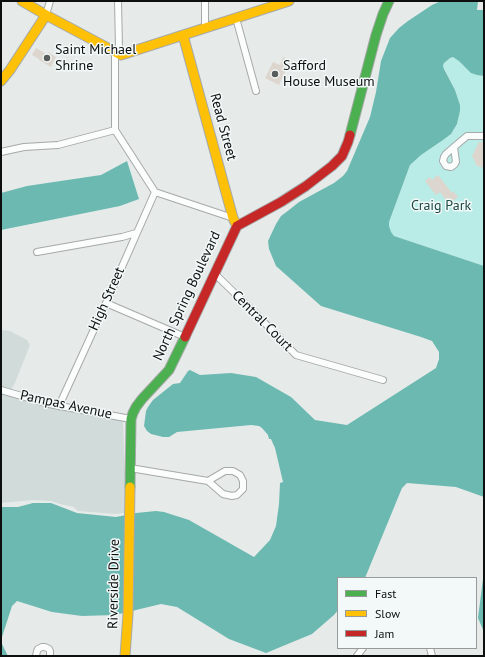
<!DOCTYPE html>
<style>
body{margin:0}
#map{position:relative;width:485px;height:657px;overflow:hidden;background:#e6ebea;font-family:"PT Sans",sans-serif}
canvas{display:block}
.frame{position:absolute;inset:0;border:2px solid #0c0f0e;pointer-events:none}
.legend{position:absolute;left:337px;top:577px;width:140px;height:72px;box-sizing:border-box;background:#f2f9f8;border:1px solid #969b9a;margin:0;padding:5px 7px;list-style:none;font-size:12px;color:#0c0f0e}
.legend li{display:flex;align-items:center;gap:8px;height:20px}
.legend b{width:20px;border:1px solid #969b9a}
</style>
<div id="map">
<canvas width="485" height="657"></canvas>
<div class="frame"></div>
<ul class="legend">
<li><b style="height:5px;background:#4caf50"></b>Fast</li>
<li><b style="height:5px;background:#ffc107"></b>Slow</li>
<li><b style="height:5px;background:#c62828"></b>Jam</li>
</ul>
</div>
<script>
const c = document.querySelector('canvas').getContext('2d');
c.lineJoin = 'round';
function fillPath(path, color) {
  c.fillStyle = color;
  c.fill(path, 'evenodd');
}
function poly(rows) {
  const path = new Path2D();
  for (const r of rows) {
    path.moveTo(r[0], r[1]);
    for (let i = 2; i < r.length; i += 2) path.lineTo(r[i], r[i + 1]);
  }
  return path;
}
function strokePath(path, color, width, dash) {
  c.strokeStyle = color;
  c.lineWidth = width;
  c.lineCap = dash ? 'butt' : 'round';
  c.setLineDash(dash || []);
  c.stroke(path);
}
function label(font, color, halo, rows, align = 'center') {
  c.font = font + ' "PT Sans",sans-serif';
  c.lineWidth = 3;
  c.setLineDash([]);
  c.textBaseline = 'middle';
  c.strokeStyle = halo;
  c.fillStyle = color;
  for (const [text, x, y, turn = 0] of rows) {
    c.save();
    c.translate(x, y);
    c.rotate((+turn || 0) * Math.PI / 180);
    c.textAlign = isNaN(turn) ? turn : align;
    if (halo) c.strokeText(text, 0, 0);
    c.fillText(text, 0, 0);
    c.restore();
  }
}
fillPath(poly([
 [1,330,10,331,27,340,30,345,15,383,11,390,1,387],
 [1,393,32,402,60,409,123,421,125,473,124,513,116,514,78,511,74,507,60,504,51,501,33,500,1,503]
]), '#d1dcda');
fillPath(poly([
 [453,57,459,60,463,65,481,76,484,76,484,266,394,236,391,233,389,229,389,222,410,165,421,155,443,140,451,134,457,124,460,111,460,105,455,90,443,66,444,63,450,58]
]), '#b9ece6');
fillPath(poly([
 [441,1,478,1,477,10,484,10,484,76,477,75,471,73,459,61,453,57,450,58,444,63,443,66,444,69,455,90,460,105,460,111,457,124,451,134,443,140,421,155,410,165,389,222,389,226,391,232,394,236,484,266,484,497,456,487,407,483,402,488,365,578,338,578,338,610,334,615,312,634,266,653,229,639,177,607,161,604,115,615,82,616,52,612,17,601,12,606,2,637,2,644,8,656,1,656,1,507,18,507,33,503,51,503,77,513,116,517,136,513,156,511,164,512,189,520,254,557,270,540,276,526,279,504,280,483,283,482,275,448,271,439,269,439,268,435,262,428,259,426,251,425,177,432,169,437,163,437,151,434,147,431,144,426,146,411,148,407,153,400,173,384,180,383,188,371,190,370,200,375,231,373,256,377,291,397,315,420,347,425,436,368,439,359,439,352,432,341,421,337,321,306,276,266,269,249,268,241,276,224,281,216,289,210,299,202,334,183,343,176,347,171,370,117,376,92,381,61,390,38,399,28,408,21,432,5],
 [127,161,139,199,120,206,1,230,1,193,27,186,101,175],
 [484,571,484,632,478,618]
]), '#6cb9b1');
fillPath(poly([
 [36,48,47,54,48,52,56,57,51,67,39,60,39,59,32,55],
 [283,57,292,61,287,70,286,70,279,85,265,78,273,62,280,65],
 [479,142,484,142,484,168,477,166,472,156],
 [438,175,452,193,453,191,458,197,449,204,440,192,436,195,425,181,430,177,432,180]
]), '#ddd6ce');
const street = poly([
 [205,1,205,28],
 [46,15,50,1],
 [236,18,256,91],
 [115,52,115,130],
 [117,53,119,48,118,1],
 [115,130,155,192,233,218],
 [454,147,456,162,454,165,451,167,446,166,443,161,444,157,446,154,454,147,467,136,484,136],
 [1,152,24,147,58,145,115,130],
 [37,252,122,237,136,233],
 [214,273,256,314,296,355,383,380],
 [106,303,185,337],
 [1,390,49,404,131,419],
 [59,406,106,303,155,192],
 [130,468,208,481,223,494,232,496,237,495,243,489,243,481,240,475,233,471,225,471,208,481],
 [430,648,432,656],
 [36,656,37,651,38,649,42,647,45,647,49,649,50,651,50,656],
 [357,656,363,648]
]);
const fast = poly([
 [350,135,376,35,383,14,389,1],
 [130,487,131,419,133,413,136,407,142,399,169,370,185,337]
]);
const slow = poly([
 [22,1,46,15,121,55,289,1],
 [183,35,233,218,237,226],
 [1,81,10,70,46,15],
 [125,656,128,614,130,487]
]);
const jam = poly([
 [185,337,237,226,281,202,306,186,332,166,342,156,348,142,350,135]
]);
strokePath(street, '#a6a9a9', 8);
strokePath(fast, '#a6a9a9', 11);
strokePath(slow, '#a6a9a9', 11);
strokePath(jam, '#a6a9a9', 11);
strokePath(street, '#fbfcfc', 6);
strokePath(fast, '#4caf50', 9);
strokePath(slow, '#ffc107', 9);
strokePath(jam, '#c62828', 9);
for (const [x, y, r, color] of [
 [47,58,4,"#585c5b"],
 [275,74,4,"#585c5b"]
]) {
  const dot = new Path2D();
  dot.arc(x, y, r, 0, 2 * Math.PI);
  c.fillStyle = color;
  c.fill(dot);
  strokePath(dot, '#f2f9f8', 1.5);
}
label('14px', '#0c0f0e', '#f2f9f8', [
 ["Saint Michael",55,50],
 ["Shrine",55,66],
 ["Safford",283,66],
 ["House Museum",283,82]
], 'left');
label('14px', '#0c0f0e', '#f2f9f8', [
 ["Read Street",223,127,75],
 ["North Spring Boulevard",187,296,-65],
 ["High Street",107,299,-66],
 ["Central Court",262,321,45],
 ["Pampas Avenue",66,405,12],
 ["Riverside Drive",114,584,-89]
]);
label('14px', '#1a4844', '#f2f9f8', [
 ["Craig Park",441,206]
]);
</script>
